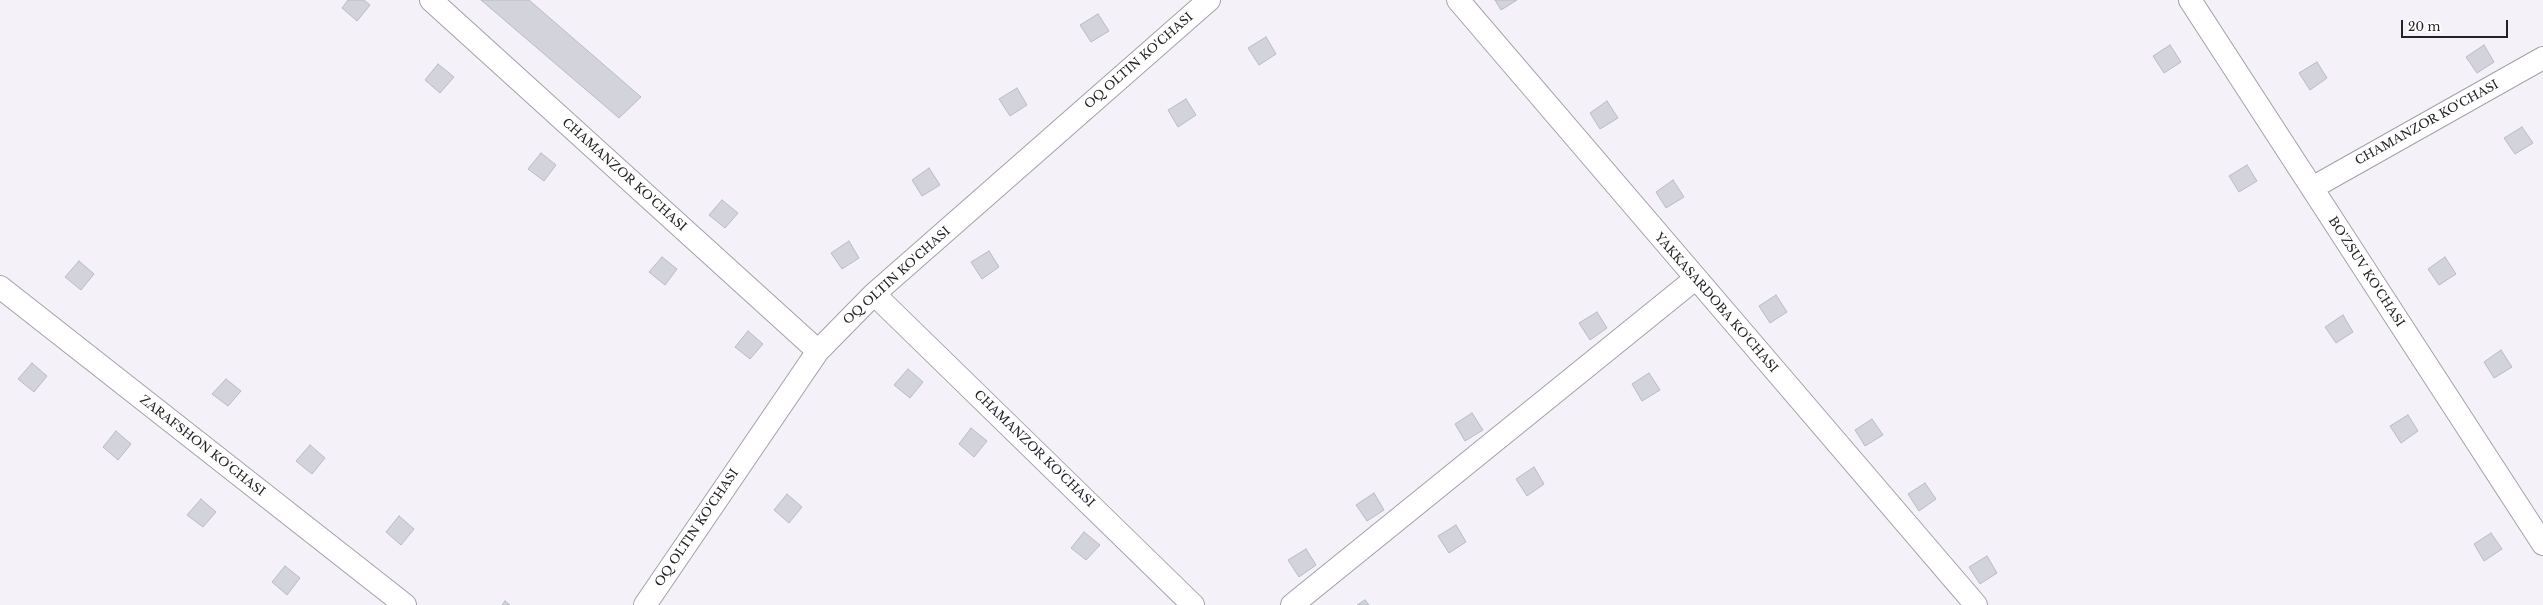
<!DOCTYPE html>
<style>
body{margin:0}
#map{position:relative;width:2543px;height:605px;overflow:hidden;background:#f4f1f8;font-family:"Libre Baskerville",serif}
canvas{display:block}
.scale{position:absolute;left:2401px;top:20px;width:107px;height:18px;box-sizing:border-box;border:2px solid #232225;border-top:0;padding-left:5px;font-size:12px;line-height:14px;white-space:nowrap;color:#232225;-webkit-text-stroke:3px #fff;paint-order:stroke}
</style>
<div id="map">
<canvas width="2543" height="605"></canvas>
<div class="scale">20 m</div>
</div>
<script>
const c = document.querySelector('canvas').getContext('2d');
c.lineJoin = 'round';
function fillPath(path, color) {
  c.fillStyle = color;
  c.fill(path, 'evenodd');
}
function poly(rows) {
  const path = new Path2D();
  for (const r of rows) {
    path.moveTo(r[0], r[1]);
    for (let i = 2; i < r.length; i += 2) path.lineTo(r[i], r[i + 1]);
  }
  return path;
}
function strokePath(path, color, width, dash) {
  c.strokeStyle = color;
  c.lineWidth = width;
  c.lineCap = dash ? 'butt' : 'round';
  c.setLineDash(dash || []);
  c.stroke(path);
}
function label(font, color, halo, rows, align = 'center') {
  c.font = font + ' "Libre Baskerville",serif';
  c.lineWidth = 3;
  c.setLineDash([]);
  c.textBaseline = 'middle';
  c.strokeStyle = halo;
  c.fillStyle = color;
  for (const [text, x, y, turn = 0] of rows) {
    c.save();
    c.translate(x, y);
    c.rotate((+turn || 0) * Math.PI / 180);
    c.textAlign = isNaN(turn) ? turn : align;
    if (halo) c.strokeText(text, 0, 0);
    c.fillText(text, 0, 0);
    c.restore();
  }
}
const building = poly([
 [348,0,364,0,370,5,357,21,342,8,348,0],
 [481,0,529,0,641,97,619,118,481,0],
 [1495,0,1517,0,1501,10,1495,0],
 [1098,14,1109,31,1091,42,1080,25,1098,14],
 [1266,37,1276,54,1259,65,1248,48,1266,37],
 [2170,45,2181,62,2164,73,2153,56,2170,45],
 [2484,45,2494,62,2477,73,2466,57,2484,45],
 [2317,62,2327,78,2310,90,2299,73,2317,62],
 [438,64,454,77,440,93,425,80,438,64],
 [1017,88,1027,105,1010,116,999,99,1017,88],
 [1186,99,1196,115,1178,127,1168,110,1186,99],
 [1607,101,1618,118,1600,129,1590,113,1607,101],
 [2522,127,2533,143,2515,154,2504,138,2522,127],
 [541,153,556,165,544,181,528,169,541,153],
 [2247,165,2257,181,2239,192,2229,176,2247,165],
 [929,168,940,185,922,196,912,180,929,168],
 [1673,180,1684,197,1666,208,1656,192,1673,180],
 [722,200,738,213,725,228,709,215,722,200],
 [849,241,859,258,842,269,831,253,849,241],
 [989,251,999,267,982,279,971,262,989,251],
 [662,257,677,269,665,285,649,272,662,257],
 [2445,257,2456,274,2439,285,2428,269,2445,257],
 [79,261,94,274,81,290,65,277,79,261],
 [1776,295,1787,312,1770,323,1759,306,1776,295],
 [1597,312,1607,328,1590,340,1579,323,1597,312],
 [2343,315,2353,332,2336,343,2325,327,2343,315],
 [748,331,763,344,750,359,735,347,748,331],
 [2501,350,2512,367,2494,378,2484,362,2501,350],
 [32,363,47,376,34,392,18,379,32,363],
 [908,369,923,382,910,398,894,385,908,369],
 [1649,373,1660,390,1642,401,1632,384,1649,373],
 [226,379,241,391,228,406,212,394,226,379],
 [1472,413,1483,430,1465,441,1455,424,1472,413],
 [2408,415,2418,431,2401,443,2390,426,2408,415],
 [1872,419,1883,435,1865,446,1855,430,1872,419],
 [971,428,987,441,974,457,959,444,971,428],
 [116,431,131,444,118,460,103,447,116,431],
 [310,445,325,458,312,474,296,461,310,445],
 [1534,467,1544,484,1527,496,1516,479,1534,467],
 [1925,483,1936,499,1919,511,1908,494,1925,483],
 [1374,493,1384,510,1367,521,1356,505,1374,493],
 [787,494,802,507,789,523,774,510,787,494],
 [201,499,216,512,203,527,187,515,201,499],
 [399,516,414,529,401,545,386,532,399,516],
 [1456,525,1466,542,1449,553,1438,536,1456,525],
 [1084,532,1100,545,1086,560,1071,548,1084,532],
 [2491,533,2502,549,2484,561,2474,544,2491,533],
 [1306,549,1316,565,1299,577,1288,560,1306,549],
 [1987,556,1997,573,1980,584,1969,567,1987,556],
 [285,566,300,578,287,595,272,582,285,566],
 [1365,600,1369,605,1357,605,1365,600],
 [505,601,510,605,502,605,505,601]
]);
fillPath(building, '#d2d3db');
strokePath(building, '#b9bbc3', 1);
const minor = poly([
 [431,0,818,351],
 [1458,0,1976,605],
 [2190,0,2543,544],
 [2312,188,2543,58],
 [0,287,405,605],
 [874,294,1193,605],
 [645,605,818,351,874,294,1209,0],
 [1292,605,1695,279]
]);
strokePath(minor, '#a4a0a8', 24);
strokePath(minor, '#fff', 22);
label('12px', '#232225', '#fff', [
 ["OQ OLTIN KO'CHASI",1139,61,-41],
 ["CHAMANZOR KO'CHASI",2427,123,-29],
 ["CHAMANZOR KO'CHASI",624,175,42],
 ["BO'ZSUV KO'CHASI",2366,272,57],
 ["OQ OLTIN KO'CHASI",897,276,-42],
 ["YAKKASARDOBA KO'CHASI",1716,303,49],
 ["ZARAFSHON KO'CHASI",202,446,38],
 ["CHAMANZOR KO'CHASI",1034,449,44],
 ["OQ OLTIN KO'CHASI",697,528,-56]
]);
</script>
